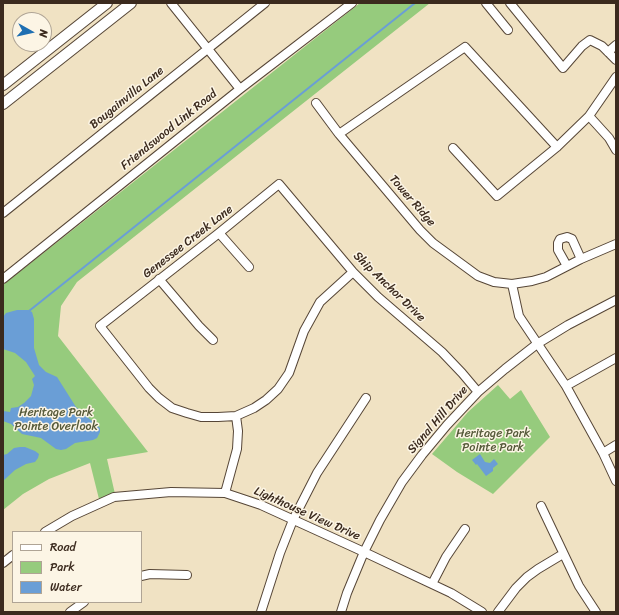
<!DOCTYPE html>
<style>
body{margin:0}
#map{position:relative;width:619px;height:615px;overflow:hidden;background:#f0e2c3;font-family:Sriracha,sans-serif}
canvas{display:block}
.frame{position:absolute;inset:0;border:4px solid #3b2a1e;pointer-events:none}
.legend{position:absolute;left:12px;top:531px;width:130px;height:72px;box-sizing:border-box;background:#fcf5e5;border:1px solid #afa495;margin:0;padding:5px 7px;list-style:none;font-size:12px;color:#3b2a1e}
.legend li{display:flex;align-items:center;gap:8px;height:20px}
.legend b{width:20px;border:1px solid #afa495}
.north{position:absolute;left:12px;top:12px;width:40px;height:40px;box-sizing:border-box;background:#fcf5e5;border:1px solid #afa495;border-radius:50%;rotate:98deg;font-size:11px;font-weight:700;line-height:16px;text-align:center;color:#3b2a1e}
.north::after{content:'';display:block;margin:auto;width:14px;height:18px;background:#1f6fb2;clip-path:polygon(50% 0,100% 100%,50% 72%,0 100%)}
</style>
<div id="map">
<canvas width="619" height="615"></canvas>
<div class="frame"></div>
<ul class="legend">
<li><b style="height:5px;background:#fff"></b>Road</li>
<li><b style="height:11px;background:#96cb7d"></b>Park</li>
<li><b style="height:11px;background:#6a9ed6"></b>Water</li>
</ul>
<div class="north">N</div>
</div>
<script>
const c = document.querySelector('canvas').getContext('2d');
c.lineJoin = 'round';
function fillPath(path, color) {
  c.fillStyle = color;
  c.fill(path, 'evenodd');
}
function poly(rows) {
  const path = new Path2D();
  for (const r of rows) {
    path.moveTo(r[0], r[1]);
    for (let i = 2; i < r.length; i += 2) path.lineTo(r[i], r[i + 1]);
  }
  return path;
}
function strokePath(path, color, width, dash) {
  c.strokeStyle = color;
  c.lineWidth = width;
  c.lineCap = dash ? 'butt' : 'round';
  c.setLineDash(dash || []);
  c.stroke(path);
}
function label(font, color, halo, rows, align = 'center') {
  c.font = font + ' Sriracha,sans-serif';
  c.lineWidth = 3;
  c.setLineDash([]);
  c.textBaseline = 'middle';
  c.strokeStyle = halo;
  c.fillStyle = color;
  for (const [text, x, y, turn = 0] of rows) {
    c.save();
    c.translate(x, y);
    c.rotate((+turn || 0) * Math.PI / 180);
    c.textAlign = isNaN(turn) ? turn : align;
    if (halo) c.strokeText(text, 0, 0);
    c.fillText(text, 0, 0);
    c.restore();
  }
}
fillPath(poly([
 [360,3,430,3,77,282,61,306,58,336,148,452,107,459,115,494,99,499,90,463,49,479,23,494,3,510,3,285],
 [498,385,510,399,521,390,550,437,493,494,457,472,432,454,468,412]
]), '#96cb7d');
fillPath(poly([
 [17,310,28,310,32,312,34,319,34,348,39,365,46,372,57,377,76,407,100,428,100,432,97,438,93,440,75,443,66,449,61,450,56,449,41,438,22,434,11,424,3,421,3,411,10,412,11,408,18,407,24,403,31,396,34,385,32,379,35,376,26,362,15,353,3,349,3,317,6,313],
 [20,447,25,447,35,451,39,454,38,458,35,462,26,464,15,470,3,481,3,455,7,454,14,448],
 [480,454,485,462,490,463,494,459,498,464,493,468,493,471,486,476,477,464,476,465,472,460]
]), '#6a9ed6');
strokePath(poly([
 [29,311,415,3]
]), '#6a9ed6', 2);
const minor = poly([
 [171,3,240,89],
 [486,3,508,30],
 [510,3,563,68,582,46,590,40,602,46,616,60],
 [608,52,616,45],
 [316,103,339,134,420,230,433,243,478,276,494,282,512,284,532,281,546,277,581,259,616,244],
 [589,116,609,138,616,150],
 [339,134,465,47,557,147],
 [453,148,497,196,557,147,589,116,616,77],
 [3,213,265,3],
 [219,233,249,267],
 [567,266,558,250,558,243,560,239,567,237,572,239,581,259],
 [353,272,320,302,304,331,289,373,278,389,266,400,254,408,236,416,218,417,201,417,187,413,172,408,159,398,149,388,100,326,219,233,279,184,353,272,378,297,442,352,462,373,478,392],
 [3,279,240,89,352,3],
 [159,279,199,326,213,340],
 [512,284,519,316,566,386,603,453,616,481],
 [566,386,616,358],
 [603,453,616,445],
 [225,493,237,449,238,431,236,416],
 [541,506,579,586,596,612],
 [45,532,72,516,114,497,171,492,225,493,261,505,364,552,451,593,482,612],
 [3,563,13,555],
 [141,576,150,574,187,575],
 [432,584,446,557,465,529],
 [70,612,84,602],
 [261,612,280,553,293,520,317,473,366,398],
 [341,612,347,593,364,552,380,520,402,482,422,455,447,425,478,392,505,369,537,344,568,325,616,300],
 [498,612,516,588,527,577,538,569,563,554]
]);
const major = poly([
 [3,85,107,3],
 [3,104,131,3]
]);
strokePath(minor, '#564637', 10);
strokePath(major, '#564637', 12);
strokePath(minor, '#fff', 8);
strokePath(major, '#fff', 10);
label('12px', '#3b2a1e', '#fcf5e5', [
 ["Bougainvilla Lane",127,98,-39],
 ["Friendswood Link Road",169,130,-39],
 ["Tower Ridge",412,201,49],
 ["Genessee Creek Lane",188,242,-38],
 ["Ship Anchor Drive",389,287,44],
 ["Signal Hill Drive",438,420,-49],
 ["Lighthouse View Drive",307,514,24]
]);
label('12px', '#565a3a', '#fcf5e5', [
 ["Heritage Park",56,413],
 ["Pointe Overlook",56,427],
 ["Heritage Park",493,434],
 ["Pointe Park",493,448]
]);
</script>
